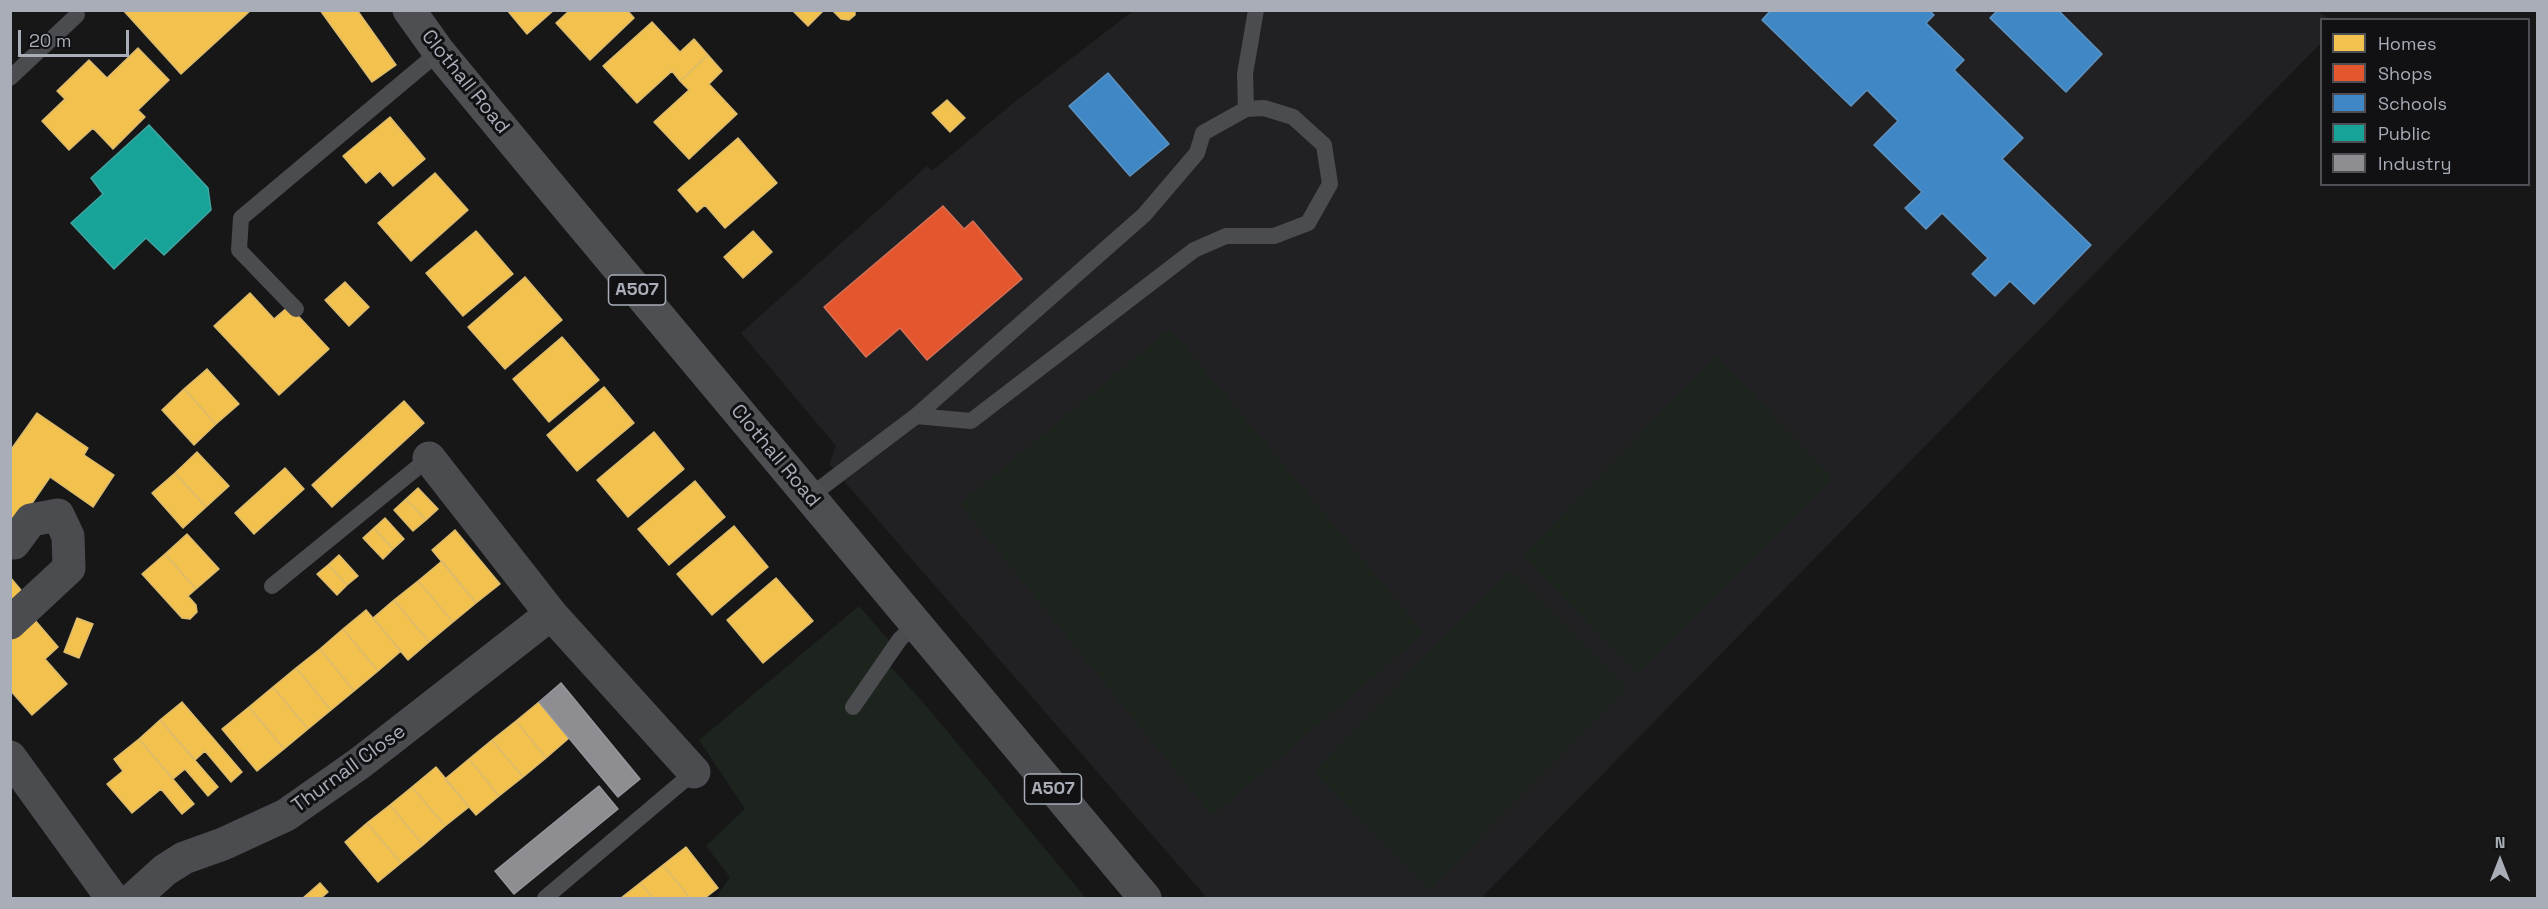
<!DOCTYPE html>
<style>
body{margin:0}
#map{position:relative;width:2548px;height:909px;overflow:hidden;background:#171717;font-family:"Space Grotesk",sans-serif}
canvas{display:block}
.frame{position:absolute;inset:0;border:12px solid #a8adb8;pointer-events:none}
.legend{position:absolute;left:2320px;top:18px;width:210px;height:168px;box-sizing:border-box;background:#111113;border:2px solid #4d4f55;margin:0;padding:8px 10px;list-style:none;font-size:18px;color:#a8adb8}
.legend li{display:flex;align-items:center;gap:12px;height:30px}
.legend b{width:30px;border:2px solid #4d4f55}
.north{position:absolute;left:2470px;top:831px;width:60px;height:60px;-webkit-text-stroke:4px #111113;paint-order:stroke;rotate:0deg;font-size:16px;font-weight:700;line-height:24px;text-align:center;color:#a8adb8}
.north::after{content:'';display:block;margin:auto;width:21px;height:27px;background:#a8adb8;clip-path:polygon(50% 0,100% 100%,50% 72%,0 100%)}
.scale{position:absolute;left:18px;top:30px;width:111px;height:27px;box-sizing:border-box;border:3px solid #a8adb8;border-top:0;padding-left:8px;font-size:18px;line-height:21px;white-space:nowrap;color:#a8adb8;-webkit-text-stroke:4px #111113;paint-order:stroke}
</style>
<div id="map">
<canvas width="2548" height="909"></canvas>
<div class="frame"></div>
<ul class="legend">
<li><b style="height:16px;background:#f2c14e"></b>Homes</li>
<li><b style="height:16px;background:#e4572e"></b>Shops</li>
<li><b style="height:16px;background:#3f88c5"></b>Schools</li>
<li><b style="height:16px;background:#17a398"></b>Public</li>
<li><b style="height:16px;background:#8d8d92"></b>Industry</li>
</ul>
<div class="north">N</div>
<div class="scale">20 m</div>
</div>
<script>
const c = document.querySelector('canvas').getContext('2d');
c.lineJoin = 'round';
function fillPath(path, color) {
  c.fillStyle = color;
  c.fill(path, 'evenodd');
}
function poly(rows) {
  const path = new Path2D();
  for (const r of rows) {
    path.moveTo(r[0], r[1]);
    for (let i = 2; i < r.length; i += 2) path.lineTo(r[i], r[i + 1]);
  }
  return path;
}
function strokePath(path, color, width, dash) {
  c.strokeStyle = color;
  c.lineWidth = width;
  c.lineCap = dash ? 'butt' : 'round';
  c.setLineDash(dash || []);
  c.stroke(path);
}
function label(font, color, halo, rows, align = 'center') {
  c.font = font + ' "Space Grotesk",sans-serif';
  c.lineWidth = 6;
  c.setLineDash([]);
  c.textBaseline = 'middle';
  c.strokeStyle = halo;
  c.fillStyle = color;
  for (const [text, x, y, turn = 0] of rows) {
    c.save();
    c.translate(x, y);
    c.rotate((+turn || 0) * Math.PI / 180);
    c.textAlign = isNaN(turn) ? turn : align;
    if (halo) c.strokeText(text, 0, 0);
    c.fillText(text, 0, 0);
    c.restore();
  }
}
fillPath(poly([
 [2315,10,2330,19,2322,20,2321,43,1481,898,1207,898,829,464,836,446,741,333,927,166,932,171,1012,104,1133,11]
]), '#212123');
fillPath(poly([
 [1170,329,1424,633,1212,816,960,504],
 [1716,356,1832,478,1638,674,1523,556],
 [1510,569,1627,688,1429,889,1314,772],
 [859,606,892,644,883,659,922,701,1086,898,716,898,730,877,706,846,745,809,699,740]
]), '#1d241e');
const homes = poly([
 [123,10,251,10,181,74,123,10],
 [320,10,357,10,396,65,372,82,320,10],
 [507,10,554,10,527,34,507,10],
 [570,10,627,10,634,18,590,60,556,23,570,10],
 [792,10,824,10,808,26,792,10],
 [832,10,855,10,855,15,849,20,841,19,832,10],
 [652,22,680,52,694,39,708,55,680,81,672,71,637,103,603,66,652,22],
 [138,48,169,80,138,110,145,117,113,149,93,128,69,150,42,121,65,99,57,91,89,60,107,78,138,48],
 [708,55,722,71,709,84,737,114,689,159,654,122,689,90,680,81,708,55],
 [947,100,965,118,950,132,932,113,947,100],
 [390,117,425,159,393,186,380,171,366,183,343,156,390,117],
 [738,138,777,183,725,228,705,205,697,212,678,190,738,138],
 [435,173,468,210,411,261,378,223,435,173],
 [476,231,513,274,463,316,426,273,476,231],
 [753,231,772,252,743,278,724,257,753,231],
 [525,277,562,320,505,369,468,327,525,277],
 [345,282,369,307,349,326,325,300,345,282],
 [250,293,274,319,289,306,329,349,279,395,214,326,250,293],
 [562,337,599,380,549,422,513,379,562,337],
 [207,369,239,404,216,424,184,389,207,369],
 [604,387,634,423,577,471,547,435,604,387],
 [184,389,216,424,194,445,162,410,184,389],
 [404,401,424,423,332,507,312,485,404,401],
 [37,413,88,448,84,455,114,475,93,507,50,477,13,531,10,529,10,451,37,413],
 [654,432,684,469,628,517,597,480,654,432],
 [197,452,229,486,206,507,175,473,197,452],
 [285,468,304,489,254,534,235,513,285,468],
 [175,473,206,507,183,528,152,493,175,473],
 [695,481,725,517,669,565,638,529,695,481],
 [418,488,438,509,426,520,406,499,418,488],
 [406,499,426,520,413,531,394,510,406,499],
 [385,518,404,539,393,549,374,528,385,518],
 [734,526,768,567,712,615,677,574,734,526],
 [374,528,393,549,383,559,363,538,374,528],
 [455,530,500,584,476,603,432,550,455,530],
 [187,534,219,569,196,589,165,554,187,534],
 [165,554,196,589,188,596,196,605,197,612,190,619,182,618,142,574,165,554],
 [339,555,358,576,347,585,328,565,339,555],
 [442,561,476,603,453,622,418,581,442,561],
 [328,565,347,585,337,595,317,574,328,565],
 [10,577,25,595,10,607,10,577],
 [776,578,813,621,763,663,727,620,776,578],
 [418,581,453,622,429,642,394,600,418,581],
 [394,600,429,642,408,660,373,618,394,600],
 [366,610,401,651,378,671,343,629,366,610],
 [77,618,93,624,79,658,64,652,77,618],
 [34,619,58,647,45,659,67,684,32,715,10,690,10,639,34,619],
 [343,629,378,671,354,691,320,649,343,629],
 [320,649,354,691,331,710,296,668,320,649],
 [296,668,331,710,308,729,273,687,296,668],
 [273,687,308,729,284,749,249,707,273,687],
 [182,702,242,772,231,782,205,751,195,760,160,720,182,702],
 [539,702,569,738,546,758,516,721,539,702],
 [249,707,284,749,257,771,222,729,249,707],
 [160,720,218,787,208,796,185,769,173,779,139,739,160,720],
 [516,721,546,758,523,777,492,740,516,721],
 [139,739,194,804,182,814,161,789,132,813,107,784,123,771,114,759,139,739],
 [492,740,523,777,499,796,469,759,492,740],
 [469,759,499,796,476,815,445,779,469,759],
 [436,767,469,807,445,826,412,787,436,767],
 [412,787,445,826,423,845,390,805,412,787],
 [390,805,423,845,401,863,367,823,390,805],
 [367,823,401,863,378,882,345,842,367,823],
 [686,847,718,888,705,898,690,898,663,865,686,847],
 [663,865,690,898,653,898,640,883,663,865],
 [320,883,328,892,321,898,303,898,320,883],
 [640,883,653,898,621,898,640,883]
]);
fillPath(homes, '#f2c14e');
strokePath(homes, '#dcbb6e', 1.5);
const shops = poly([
 [943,206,964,229,973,221,1022,279,927,360,900,328,866,357,824,307,943,206]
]);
fillPath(shops, '#e4572e');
strokePath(shops, '#d27157', 1.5);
const schools = poly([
 [1771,10,1929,10,1934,15,1926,23,1964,60,1954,70,2023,138,2002,159,2091,245,2034,304,2010,281,1995,296,1972,274,1988,258,1942,213,1926,229,1905,208,1922,192,1874,145,1898,121,1867,90,1851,106,1762,20,1771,10],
 [1998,10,2058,10,2102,54,2066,92,1990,18,1998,10],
 [1108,73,1169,144,1130,176,1069,106,1108,73]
]);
fillPath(schools, '#3f88c5');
strokePath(schools, '#5e93c1', 1.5);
const public = poly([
 [149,125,208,188,211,210,164,255,146,238,114,269,71,223,103,194,91,178,149,125]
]);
fillPath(public, '#17a398');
strokePath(public, '#42a6a2', 1.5);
const industry = poly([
 [561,683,640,779,618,797,539,702,561,683],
 [599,786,618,809,514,894,495,871,599,786]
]);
fillPath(industry, '#8d8d92');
strokePath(industry, '#95979d', 1.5);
strokePath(poly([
 [10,78,77,15],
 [1246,109,1245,74,1256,10],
 [296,309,239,250,241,218,439,52],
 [809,497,916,416,1144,215,1197,153,1203,133,1246,109,1264,108,1293,117,1324,145,1330,184,1308,223,1274,236,1226,236,1194,250,971,421,916,416],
 [272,586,429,458],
 [853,707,900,639,915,625],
 [545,898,694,772]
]), '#4b4c50', 16);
strokePath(poly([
 [429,458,551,614,694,772],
 [10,623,69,568,68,536,58,515,31,520,14,543],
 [10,757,112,898],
 [134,898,165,870,184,858,223,844,286,815,360,763,551,614]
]), '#4b4c50', 33);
strokePath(poly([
 [409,10,439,52,549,185,1145,898]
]), '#4d4f52', 33);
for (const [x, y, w] of [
 [637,290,57],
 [1053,789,57]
]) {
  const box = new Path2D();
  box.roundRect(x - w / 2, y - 15, w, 30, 4.5);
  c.fillStyle = '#111113';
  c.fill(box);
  strokePath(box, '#a8adb8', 1.5);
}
label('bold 18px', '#a8adb8', null, [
 ["A507",637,290],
 ["A507",1053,789]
]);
label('20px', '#a8adb8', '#111113', [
 ["Clothall Road",465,82,51],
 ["Clothall Road",775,456,50],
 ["Thurnall Close",349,769,-36]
]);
</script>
